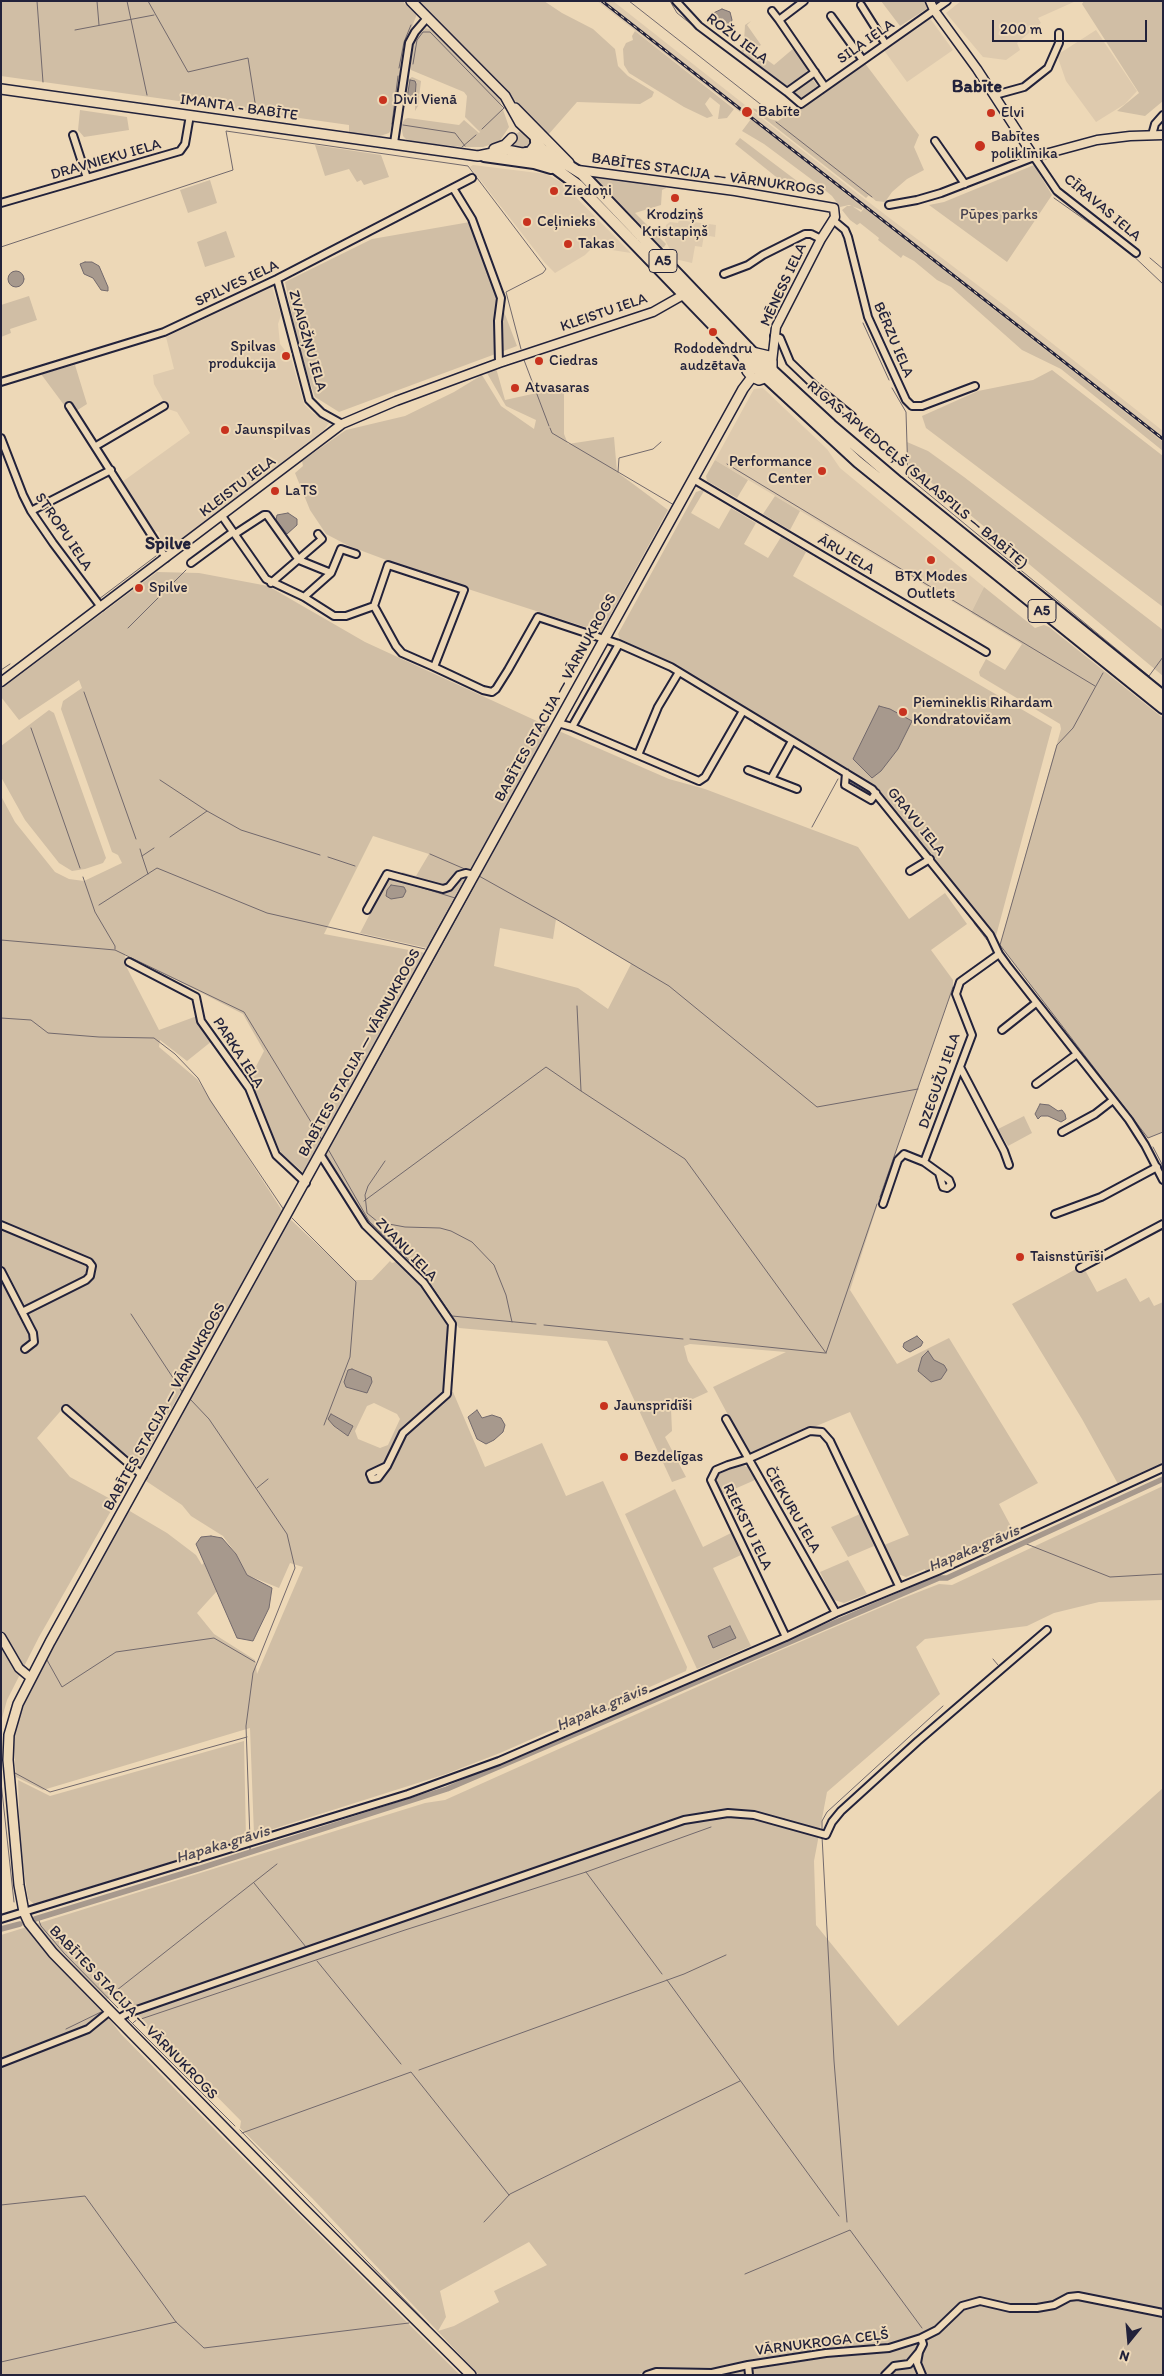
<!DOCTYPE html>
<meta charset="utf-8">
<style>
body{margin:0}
#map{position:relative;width:1164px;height:2376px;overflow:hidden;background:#edd8b7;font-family:Itim,sans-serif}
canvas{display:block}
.frame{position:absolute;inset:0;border:2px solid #22223b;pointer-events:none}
.north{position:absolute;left:1104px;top:2316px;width:50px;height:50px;-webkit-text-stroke:4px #edd8b7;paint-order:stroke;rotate:197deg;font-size:14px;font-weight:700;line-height:20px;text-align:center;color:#22223b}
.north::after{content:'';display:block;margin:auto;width:18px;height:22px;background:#22223b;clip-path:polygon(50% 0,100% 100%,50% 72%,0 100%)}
.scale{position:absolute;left:992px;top:20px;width:155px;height:22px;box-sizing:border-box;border:2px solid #22223b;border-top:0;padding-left:6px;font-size:15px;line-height:18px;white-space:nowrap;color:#22223b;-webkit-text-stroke:4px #edd8b7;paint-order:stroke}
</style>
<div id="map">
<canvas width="1164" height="2376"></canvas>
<div class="frame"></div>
<div class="north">N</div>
<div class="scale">200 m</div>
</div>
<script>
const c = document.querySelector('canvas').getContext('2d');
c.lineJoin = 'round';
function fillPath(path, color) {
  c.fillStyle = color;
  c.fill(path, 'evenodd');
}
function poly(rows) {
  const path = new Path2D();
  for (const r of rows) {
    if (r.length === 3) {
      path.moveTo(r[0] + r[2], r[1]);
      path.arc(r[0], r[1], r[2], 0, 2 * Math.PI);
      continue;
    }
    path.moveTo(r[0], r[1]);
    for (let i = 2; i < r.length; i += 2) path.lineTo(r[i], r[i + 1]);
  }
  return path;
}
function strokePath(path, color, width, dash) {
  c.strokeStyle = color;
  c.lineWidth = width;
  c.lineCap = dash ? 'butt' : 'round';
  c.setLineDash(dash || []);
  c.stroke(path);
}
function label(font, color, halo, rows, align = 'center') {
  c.font = font + ' Itim,sans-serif';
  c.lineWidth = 4;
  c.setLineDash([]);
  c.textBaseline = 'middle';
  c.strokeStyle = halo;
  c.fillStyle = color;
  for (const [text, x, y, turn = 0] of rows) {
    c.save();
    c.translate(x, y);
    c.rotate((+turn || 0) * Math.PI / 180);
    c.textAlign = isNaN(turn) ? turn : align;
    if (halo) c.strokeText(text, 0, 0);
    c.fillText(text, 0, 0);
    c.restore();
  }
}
fillPath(poly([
 [597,1,613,1,858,194,1005,306,1163,431,1163,442],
 [961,1,1076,1,1038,18,1041,23,1017,43,1020,50,1006,60,983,57,946,13],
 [929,17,953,50,907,82,883,49],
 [1096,30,1137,91,1125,104,1096,122,1066,81,1057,55],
 [473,165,546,174,561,182,631,253,593,247,585,255,555,273,545,263,470,167],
 [679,220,716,225,715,237,704,235,702,247,695,246,692,263,675,259,665,240,666,225,670,222,678,223],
 [272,287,281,315,278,324,280,344,291,358,304,404,313,413,329,423,324,430,168,549,162,546,159,532,153,531,122,482,190,433,177,412,168,409,154,384,153,375,174,369,166,337],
 [763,388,827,449,840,468,984,587,971,613,715,460,754,389]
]), '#decaae');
fillPath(poly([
 [1,1,403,1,405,4,408,2,417,14,404,47,392,128,389,133,380,136,349,133,349,125,1,76],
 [417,1,544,1,562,13,593,29,615,49,618,66,628,76,654,92,652,97,640,104,577,102,548,135],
 [881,1,925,1,928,8,900,26],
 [1084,1,1163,1,1163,101,1145,116,1117,111,1139,93,1082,4],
 [751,21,747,25,761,45,758,47,744,42,745,25],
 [426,28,435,31,499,98,509,127,499,142,483,147,462,147,408,141,403,136,401,125,405,119,408,118,459,125,464,120,479,133,480,132,465,117,467,96,464,92,411,70,409,62,414,39],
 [635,31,734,109,727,118,718,119,720,105,710,97,705,104,713,116,707,118,684,107,629,73,624,65,623,49,626,43,633,40,632,36],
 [745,47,744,53,755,55,759,60,763,57,774,65,794,48,799,56,809,65,806,73,785,87,741,54,742,48],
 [864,62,919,135,914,147,924,170,907,179,892,192,885,202,876,201,869,195,866,198,751,108,756,109,770,119,778,121],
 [412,77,421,81,418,106,415,111,415,102,405,102,404,109,403,106,407,80],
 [809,80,813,80,819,88,801,101,795,93,795,90],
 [80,110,127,117,129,130,84,137,78,130],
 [751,119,862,207,862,210,849,205,840,207,832,196,815,182,764,144,742,131],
 [523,141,10],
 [740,138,797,181,790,188,735,144],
 [315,145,381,155,389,177,364,185,361,180,357,182,349,169,325,176],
 [1034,165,1052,195,1007,262,929,205,944,202],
 [591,175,666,185,666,188,662,190,661,205,635,213,666,244,664,247,660,248,657,246],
 [210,180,217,203,188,213,180,190],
 [847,206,852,206,861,212,864,208,1163,442,1163,451,1061,369,1022,350,951,287,937,280,914,261,903,255,901,258,878,240,879,238,860,223,857,225,850,220,842,210],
 [470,222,517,346,339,412,315,397,301,357,285,282,372,239],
 [226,231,235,257,205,267,197,242],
 [29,296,37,320,10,329,11,333,1,337,1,305],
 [75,365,87,404,76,411,70,402,64,405,41,374],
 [496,368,505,400,555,389,551,392,564,393,564,434,568,444,614,437,617,472,668,510,601,632,437,579,349,546,326,534,310,510,295,473,303,466,302,461,346,430,405,416,454,392,482,375,501,406,534,429,536,420,506,406,503,401,487,373],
 [1052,370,1163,456,1163,607,926,428,922,416,978,391,1033,380],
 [907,442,928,451,964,477,1163,630,1163,676,908,463],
 [715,460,748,480,737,498,707,481,706,476],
 [702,490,704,491,691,513,719,529,731,508,756,523,744,544,768,558,781,537,806,552,793,576,1052,727,996,936,875,788,668,662,620,639,618,634,696,492],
 [775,496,800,511,790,530,763,514],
 [157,572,199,573,268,586,365,642,552,728,669,779,705,789,858,847,909,919,945,893,967,924,931,950,953,980,953,987,880,1197,850,1290,897,1364,949,1338,1038,1483,999,1504,1014,1532,926,1572,925,1569,906,1577,898,1574,884,1545,909,1535,850,1412,749,1454,713,1387,786,1352,690,1344,684,1346,688,1361,708,1392,671,1409,672,1431,665,1437,686,1477,672,1482,607,1341,459,1328,419,1275,367,1223,320,1151,304,1173,281,1153,248,1082,264,1051,243,1014,125,954,126,966,159,1030,197,1016,200,1025,212,1041,187,1061,160,1040,159,1047,197,1079,285,1215,196,1382,207,1372,206,1368,290,1219,355,1280,372,1280,390,1261,392,1263,399,1261,422,1286,448,1327,444,1393,453,1392,485,1467,542,1443,566,1496,603,1481,687,1667,686,1671,500,1753,446,1774,254,1835,250,1728,43,1790,16,1777,13,1735,21,1705,128,1510,167,1533,196,1555,202,1565,204,1562,217,1591,197,1613,214,1634,255,1660,257,1674,303,1567,290,1563,279,1588,247,1575,236,1554,223,1536,191,1516,182,1505,143,1479,187,1401,180,1393,139,1467,132,1464,65,1406,37,1438,70,1477,116,1502,39,1637,7,1700,1,1722,1,796,15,822,55,872,69,879,84,881,122,863,118,855,112,852,61,709,63,701,82,688,79,680,19,720,1,697,1,689],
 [373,836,429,854,416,876,402,872,400,881,391,878,387,881,360,933,436,950,436,955,324,934],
 [556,919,631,964,608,1009,578,988,494,966,500,928,553,939],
 [374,1403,397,1414,400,1419,388,1445,380,1448,358,1439,355,1431,367,1406],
 [331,1414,353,1426,349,1436,334,1426],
 [984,587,1035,628,1044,625,1049,627,1163,718,1163,1132,1148,1138,1000,945,1061,729,1060,724,980,676,979,672,986,659,1005,670,1022,644,971,613],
 [49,710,54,713,106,858,103,863,85,869,72,871,59,863,25,820,1,777,1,746],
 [1024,1116,1032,1133,1008,1146,998,1129],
 [1076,1269,1080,1271,1085,1270,1097,1292,1126,1278,1140,1302,1149,1297,1154,1306,1163,1302,1163,1463,1118,1484,1082,1419,1012,1304],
 [740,1465,748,1467,755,1480,723,1494,716,1481,719,1473],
 [1163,1486,1163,1600,1099,1602,1054,1613,1027,1626,925,1639,916,1647,940,1694,827,1792,814,1861,816,1925,898,2026,1163,1788,1163,2375,658,2375,661,2374,659,2367,636,2375,479,2375,312,2198,240,2128,241,2121,177,2056,112,1996,98,2005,121,2034,275,2191,460,2375,1,2375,1,1935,425,1803,445,1800,746,1665,898,1600,939,1584,952,1585],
 [529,2242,547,2265,494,2291,499,2302,454,2326,438,2331,446,2317,440,2291],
 [675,1489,703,1547,731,1533,741,1555,713,1568,751,1646,697,1669,625,1514],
 [860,1514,874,1546,848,1557,831,1527],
 [848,1560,867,1594,844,1603,834,1600,820,1572],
 [244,1741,246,1839,34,1904,28,1899,20,1844,18,1780,50,1796]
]), '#d0bea5');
const water = poly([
 [722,9,730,12,732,20,730,25,725,29,721,22,707,19,709,15,722,9],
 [410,80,415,81,416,84,415,98,413,101,407,98,410,80],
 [85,262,92,262,99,266,108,287,108,291,101,290,93,278,84,274,80,264,85,262],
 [16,279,8],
 [288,513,297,519,297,525,287,534,276,520,277,515,288,513],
 [879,706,890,709,912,721,898,749,881,771,872,778,853,759,879,706],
 [391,885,404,887,406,891,403,897,391,899,386,896,387,890,391,885],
 [1040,1104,1049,1105,1058,1111,1062,1110,1065,1114,1066,1119,1061,1122,1048,1116,1041,1116,1038,1119,1035,1114,1040,1104],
 [917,1336,923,1342,921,1346,910,1352,906,1350,903,1347,904,1343,917,1336],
 [928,1351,934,1360,944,1365,947,1370,941,1379,931,1382,918,1371,922,1357,928,1351],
 [352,1369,371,1377,372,1382,367,1393,346,1387,344,1382,348,1370,352,1369],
 [477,1410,482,1418,492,1415,501,1418,505,1425,503,1432,494,1440,486,1444,477,1439,468,1417,477,1410],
 [331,1414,353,1426,348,1436,334,1426,328,1419,331,1414],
 [211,1536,222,1538,236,1554,247,1575,272,1588,269,1608,253,1641,237,1638,196,1544,201,1537,211,1536],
 [730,1626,736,1638,713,1648,708,1636,730,1626]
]);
fillPath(water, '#a7998d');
strokePath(water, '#72696c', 1);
strokePath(poly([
 [37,1,43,82],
 [97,1,99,25],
 [127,1,147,95],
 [148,1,188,72,248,58,257,115],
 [629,1,773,114],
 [670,1,677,13,724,50],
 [75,30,154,15],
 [413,64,417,40,423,32,430,32,504,108],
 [399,68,404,42,411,25],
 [776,122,872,197],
 [392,124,398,76],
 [403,125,455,133,465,146],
 [482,129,504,108],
 [462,147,476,135],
 [456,183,464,179],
 [443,189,451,185],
 [1054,198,1122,246],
 [381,221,430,195],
 [357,234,373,226],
 [1,247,233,170,226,131,468,166,546,269,543,273,506,292,521,349],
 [1127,250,1163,284],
 [1150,258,1163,269],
 [863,323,889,380],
 [524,360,549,426],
 [892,388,906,412,908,477,1149,676,1163,657],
 [550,428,552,433,674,505],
 [727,464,1095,686],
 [618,472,619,458,653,449,661,442],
 [99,599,156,556],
 [128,628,186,570],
 [1,670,10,664],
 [1103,673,1073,728,1057,745,1000,945,1148,1138,1163,1132],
 [84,692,136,839],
 [754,723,785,742],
 [31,728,80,868],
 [795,747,841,775],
 [160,780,207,811],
 [849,781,870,794],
 [876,800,923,858],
 [812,827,838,779],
 [170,837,207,811,241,830,320,855],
 [140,849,142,856],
 [430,854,467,870],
 [328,857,355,866],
 [928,864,969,916],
 [148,874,142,856,154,848],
 [479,876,556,919,669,986,817,1107,918,1089],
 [83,877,95,912,115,946,115,949],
 [397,880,455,898],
 [99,905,157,868,267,913,425,949],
 [974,923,987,940],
 [1,940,115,950,244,1012,322,1140],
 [430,943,465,880],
 [577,1006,581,1091,685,1159,826,1353],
 [1,1018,31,1020,48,1033,99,1037,154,1038,175,1054,198,1078,210,1100,284,1210],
 [349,1113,474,886],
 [1153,1147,1163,1166],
 [328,1149,369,1221,423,1274,452,1316,536,1324],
 [385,1161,368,1186,365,1195,367,1213,378,1222,405,1227,440,1228,451,1231,472,1242,494,1265,506,1295,512,1322],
 [880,1197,953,987],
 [364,1201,546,1067,581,1091],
 [292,1218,356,1282,350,1357,324,1425],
 [131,1314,183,1393],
 [544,1325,683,1339],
 [690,1339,825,1353],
 [826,1353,877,1204],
 [190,1399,209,1419,287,1534,295,1568,253,1673,246,1726,250,1839],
 [257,1488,268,1479],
 [1024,1543,1110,1577,1163,1574],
 [993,1659,998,1665],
 [47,1660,62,1687,116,1652,214,1638,255,1662],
 [15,1773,50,1792,247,1737],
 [1,1782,14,1902],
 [822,1830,822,1821,827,1812,943,1706],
 [822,1836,834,2061,847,2222],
 [250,1853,250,1846],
 [586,1872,662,1974],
 [254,1883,306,1947],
 [38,1918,41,1926,64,1953,118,2008],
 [317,1961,401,2064],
 [667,1980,839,2216],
 [117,1990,277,1864],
 [128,2019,235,2126],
 [132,2024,135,2021,405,1930,586,1872,711,1827],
 [66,2029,101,2012],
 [419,2070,684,1974,726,1955],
 [240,2130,429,2325],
 [242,2133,411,2072,509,2195],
 [1,2205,85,2196,176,2322,204,2348,409,2323],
 [484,2222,510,2194,740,2081],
 [745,2274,850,2230,922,2328],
 [1,2362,176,2322]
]), '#72696c', 1);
strokePath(poly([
 [35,1919,201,1868,447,1789,939,1578,947,1578,1163,1479],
 [1,1929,20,1924]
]), '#a7998d', 5.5);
const minor = poly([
 [676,1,699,26,787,92,801,104,947,1],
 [804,1,779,20,825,87],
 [861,5,885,43],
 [772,11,779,20],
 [831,16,862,59],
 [787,92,815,72],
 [995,95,1024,87,1048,68,1059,43,1059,33],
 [73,135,87,178],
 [1152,135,1155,124,1163,115],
 [935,141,965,184],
 [394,143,409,43,415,32,427,18],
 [453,188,472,219,501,298,498,321,499,363],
 [1,203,180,151,185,144,190,115],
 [889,205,917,200,941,193,1034,157,1057,191,1136,253],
 [833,220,845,230,848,237,868,317,906,400,912,406,922,406,975,386],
 [724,274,748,265,763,255,805,234,811,234,821,239],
 [277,279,309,400,322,413,342,424],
 [774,336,780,338,790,362,814,385,852,416],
 [1,382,164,332,277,279,472,178],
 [69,406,166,558],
 [1,438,23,495,31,511,53,543,101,607],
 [96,446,164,406],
 [693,479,986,652],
 [31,511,111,470],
 [222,516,266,579,304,597,334,616,346,616,374,606,388,565,464,590,434,667,402,653,396,646,374,606],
 [235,534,264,515,267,515,299,560,331,573,341,549,356,554],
 [191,563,233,532],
 [271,583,322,539,318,534],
 [304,597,331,573],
 [434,667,483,690,492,692,496,689,508,670,538,617,619,644,671,667,872,789,990,935,999,954,1007,965,1129,1120,1145,1145,1163,1180],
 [558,723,572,727,699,781,705,777,743,711],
 [572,727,619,644],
 [638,755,658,707,679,672],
 [748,770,797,789],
 [846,773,845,785,871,800,876,793],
 [771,779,792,741],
 [910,871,930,859],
 [367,910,387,874,443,889,449,887,459,875,466,873,474,875],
 [129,962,196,997,201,1021,249,1088,276,1155,306,1183],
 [1002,1030,1036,1003],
 [960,1067,1004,1151,1009,1165],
 [1036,1084,1077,1054],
 [1062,1132,1095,1114,1113,1100],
 [320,1154,365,1225,424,1283,452,1324,447,1394,403,1433,387,1466,378,1478,372,1479,370,1474,387,1466],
 [924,1162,972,1035,956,994,960,982,999,954],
 [883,1204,898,1160,904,1154,924,1162,949,1180,951,1185,947,1188,943,1187,939,1173],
 [1055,1214,1101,1197,1157,1167],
 [1,1225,89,1262,92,1266,90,1276,86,1280,22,1312],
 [1080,1268,1163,1224],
 [1,1271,33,1333,34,1342,25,1349],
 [66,1409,143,1476],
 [726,1419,836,1613],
 [786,1637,711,1480,716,1470,728,1465,748,1459,810,1431,822,1432,830,1441,899,1586],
 [1,1919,408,1794,499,1761,786,1637,836,1613,938,1571,1163,1468],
 [118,2019,128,2013,684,1820,728,1813,754,1815,826,1835,832,1822,841,1811,918,1741,1047,1630],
 [1,2063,88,2029,110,2011],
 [921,2338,923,2344,919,2352,917,2363,922,2375],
 [748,2365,749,2375],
 [647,2375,656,2372,712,2373,748,2365,826,2353,889,2348,921,2338,937,2330,962,2306,980,2301,1010,2308,1037,2308,1054,2305,1069,2297,1078,2296,1163,2313],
 [885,2375,894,2366,909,2364,919,2352]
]);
const tertiary = poly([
 [930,1,934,10,977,69,1034,157,1097,140,1130,136,1163,135],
 [578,170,735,191,834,208,835,217,821,239,776,327,772,362],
 [1,682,342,424,396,401,499,363,653,312,683,295],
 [1,1637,19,1668,31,1678]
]);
const secondary = poly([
 [1,89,478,156,507,150,522,153,530,152,536,144,535,137,520,123,505,96,411,1],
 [515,108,569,163],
 [494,149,505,145,512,138],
 [752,352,769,356,772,362,772,371],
 [742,355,747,371,752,377,759,380,765,378],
 [471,2375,303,2208,53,1953,29,1923,24,1912,19,1885,8,1760,9,1735,18,1704,50,1642,558,723,743,389,752,377]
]);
const trunk = poly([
 [536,141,542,149,582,174,752,352,831,425,898,482,1163,696],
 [527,153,537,155,578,185,742,355,858,462,1163,708],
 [484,156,534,163,551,168]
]);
strokePath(minor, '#22223b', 10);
strokePath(tertiary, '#22223b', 11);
strokePath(secondary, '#22223b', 12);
strokePath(trunk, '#22223b', 14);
strokePath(minor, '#edd8b7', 6);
strokePath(tertiary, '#edd8b7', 8);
strokePath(secondary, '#edd8b7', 9);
strokePath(trunk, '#edd8b7', 10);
const rail = poly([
 [602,1,1163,439]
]);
strokePath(rail, '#22223b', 3);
strokePath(rail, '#edd8b7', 1, [4]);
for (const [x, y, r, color] of [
 [383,100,5,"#c8321e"],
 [747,112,6,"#c8321e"],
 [991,113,5,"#c8321e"],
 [980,146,6,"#c8321e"],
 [554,191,5,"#c8321e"],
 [675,198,5,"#c8321e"],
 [527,222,5,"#c8321e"],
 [568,244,5,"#c8321e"],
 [713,332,5,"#c8321e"],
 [286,356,5,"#c8321e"],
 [539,361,5,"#c8321e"],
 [515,388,5,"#c8321e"],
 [225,430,5,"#c8321e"],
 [822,471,5,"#c8321e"],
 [275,491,5,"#c8321e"],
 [931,560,5,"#c8321e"],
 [139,588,5,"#c8321e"],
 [903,712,5,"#c8321e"],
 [1020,1257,5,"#c8321e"],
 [604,1406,5,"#c8321e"],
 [624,1457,5,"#c8321e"]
]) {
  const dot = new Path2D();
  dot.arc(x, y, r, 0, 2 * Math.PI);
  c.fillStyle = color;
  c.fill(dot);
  strokePath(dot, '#edd8b7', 2);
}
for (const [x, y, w] of [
 [663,261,28],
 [1042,611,28]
]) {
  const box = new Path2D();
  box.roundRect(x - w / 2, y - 11.5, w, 23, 4);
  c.fillStyle = '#edd8b7';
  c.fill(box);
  strokePath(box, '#22223b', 1);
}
label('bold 14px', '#22223b', null, [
 ["A5",663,261],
 ["A5",1042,611]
]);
label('15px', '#22223b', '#edd8b7', [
 ["ROŽU IELA",737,39,37],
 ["SILA IELA",866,42,-35],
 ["IMANTA - BABĪTE",239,108,8],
 ["DRAVNIEKU IELA",106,160,-16],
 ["BABĪTES STACIJA — VĀRNUKROGS",708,175,8],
 ["CĪRAVAS IELA",1102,208,40],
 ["SPILVES IELA",237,284,-25],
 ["MĒNESS IELA",784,285,-65],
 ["KLEISTU IELA",604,313,-19],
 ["BĒRZU IELA",893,340,67],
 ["ZVAIGŽŅU IELA",307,341,74],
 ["RĪGAS APVEDCEĻŠ (SALASPILS — BABĪTE)",917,475,40],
 ["KLEISTU IELA",238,487,-37],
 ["STROPU IELA",63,532,56],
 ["ĀRU IELA",846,555,31],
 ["BABĪTES STACIJA — VĀRNUKROGS",556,698,-61],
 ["GRAVU IELA",916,822,51],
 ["PARKA IELA",238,1053,57],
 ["BABĪTES STACIJA — VĀRNUKROGS",360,1053,-61],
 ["DZEGUŽU IELA",940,1081,-71],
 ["ZVANU IELA",406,1250,46],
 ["BABĪTES STACIJA — VĀRNUKROGS",165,1407,-61],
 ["ČIEKURU IELA",792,1510,60],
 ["RIEKSTU IELA",747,1527,64],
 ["BABĪTES STACIJA — VĀRNUKROGS",133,2013,46],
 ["VĀRNUKROGA CEĻŠ",822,2343,-7]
]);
label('15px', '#22223b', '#edd8b7', [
 ["Divi Vienā",393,100],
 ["Babīte",758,112],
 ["Elvi",1001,113],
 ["Babītes",991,137],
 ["poliklīnika",991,154],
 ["Ziedoņi",564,191],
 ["Krodziņš",675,215,"center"],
 ["Kristapiņš",675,232,"center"],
 ["Ceļinieks",537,222],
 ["Takas",578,244],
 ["Spilvas",276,347,"right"],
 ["produkcija",276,364,"right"],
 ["Rododendru",713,349,"center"],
 ["audzētava",713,366,"center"],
 ["Ciedras",549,361],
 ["Atvasaras",525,388],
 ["Jaunspilvas",235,430],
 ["Performance",812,462,"right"],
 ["Center",812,479,"right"],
 ["LaTS",285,491],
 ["BTX Modes",931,577,"center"],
 ["Outlets",931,594,"center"],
 ["Spilve",149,588],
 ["Piemineklis Rihardam",913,703],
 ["Kondratovičam",913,720],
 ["Taisnstūrīši",1030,1257],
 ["Jaunsprīdīši",614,1406],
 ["Bezdelīgas",634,1457]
], 'left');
label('15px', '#454150', '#edd8b7', [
 ["Pūpes parks",999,215]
]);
label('italic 16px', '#4a4654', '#edd8b7', [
 ["Hapaka grāvis",974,1549,-23],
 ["Hapaka grāvis",602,1708,-23],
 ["Hapaka grāvis",223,1845,-17]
]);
label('bold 18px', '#22223b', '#edd8b7', [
 ["Babīte",977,87],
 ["Spilve",168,544]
]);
</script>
